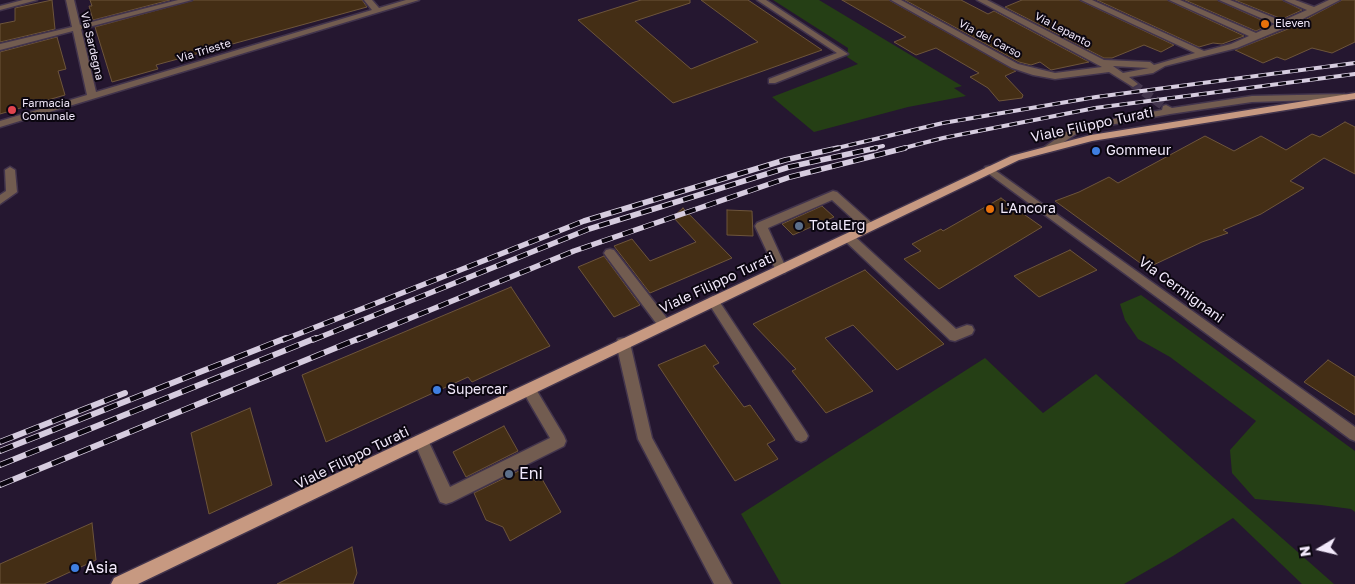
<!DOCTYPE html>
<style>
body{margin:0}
#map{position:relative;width:1355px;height:584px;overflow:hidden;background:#251730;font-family:"Golos Text",sans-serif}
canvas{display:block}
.north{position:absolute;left:1295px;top:524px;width:50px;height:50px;-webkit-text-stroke:4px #0b0610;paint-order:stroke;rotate:261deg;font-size:14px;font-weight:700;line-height:20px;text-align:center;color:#f2e9fb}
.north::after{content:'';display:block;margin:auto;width:18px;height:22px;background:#f2e9fb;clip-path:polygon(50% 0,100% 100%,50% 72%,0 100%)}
</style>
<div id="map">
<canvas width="1355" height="584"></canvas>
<div class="north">N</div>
</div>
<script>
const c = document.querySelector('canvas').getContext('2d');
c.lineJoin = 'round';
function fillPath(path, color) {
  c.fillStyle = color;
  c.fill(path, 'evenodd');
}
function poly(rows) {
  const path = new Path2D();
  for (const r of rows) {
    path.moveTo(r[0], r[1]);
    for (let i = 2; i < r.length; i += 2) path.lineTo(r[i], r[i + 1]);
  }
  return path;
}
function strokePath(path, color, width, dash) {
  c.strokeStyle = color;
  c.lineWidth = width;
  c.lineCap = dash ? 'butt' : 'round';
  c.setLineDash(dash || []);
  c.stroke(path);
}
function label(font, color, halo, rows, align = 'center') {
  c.font = font + ' "Golos Text",sans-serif';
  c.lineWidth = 4;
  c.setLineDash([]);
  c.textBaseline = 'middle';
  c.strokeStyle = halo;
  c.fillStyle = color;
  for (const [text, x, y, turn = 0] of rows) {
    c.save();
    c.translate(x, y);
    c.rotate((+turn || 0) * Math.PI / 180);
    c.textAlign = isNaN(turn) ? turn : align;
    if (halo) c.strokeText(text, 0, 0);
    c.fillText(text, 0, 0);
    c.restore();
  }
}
fillPath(poly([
 [773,0,819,0,962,86,954,88,966,96,908,107,814,132,772,97,858,64,847,57,848,48],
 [1141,295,1355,451,1355,512,1351,509,1321,505,1255,499,1232,473,1230,450,1256,421,1170,357,1138,339,1125,320,1120,304],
 [985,358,1043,413,1096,374,1334,584,1302,584,1233,518,1173,556,1124,584,781,584,741,514]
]), '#253f15');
const building = poly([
 [52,0,55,29,0,42,0,24,15,21,15,8,52,0],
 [90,0,170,0,93,20,89,6,92,6,90,0],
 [194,0,362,0,367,7,156,65,158,69,112,82,95,27,194,0],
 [641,0,690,0,690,3,635,21,691,69,758,42,701,0,748,0,822,50,673,103,578,20,641,0],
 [842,0,889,0,1016,71,1005,76,1023,95,1022,98,999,101,988,88,970,77,979,73,936,48,916,55,894,42,906,37,842,0],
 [905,0,961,0,988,14,994,11,1089,62,1051,70,1040,62,1031,65,1019,62,905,0],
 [1022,0,1079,0,1174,45,1161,52,1144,45,1112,58,1104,58,1005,7,1022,0],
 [1097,0,1167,0,1244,36,1222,44,1213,43,1199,47,1097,0],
 [1185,0,1217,0,1270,24,1256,31,1185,0],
 [1235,0,1282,0,1302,10,1282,19,1235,0],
 [1342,0,1355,0,1355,42,1332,53,1312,48,1285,60,1277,57,1263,63,1235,50,1288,29,1342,0],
 [57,37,66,69,58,71,65,95,0,114,0,52,57,37],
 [1345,122,1355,127,1355,174,1324,158,1290,181,1304,188,1261,214,1223,230,1228,233,1202,242,1147,268,1055,201,1079,192,1109,177,1118,183,1205,136,1234,151,1261,136,1286,150,1312,134,1320,137,1345,122],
 [1001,198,1042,227,939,289,904,259,921,251,912,244,941,229,943,231,1001,198],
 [822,206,834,217,793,235,782,224,822,206],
 [683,208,732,258,650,293,614,246,632,239,650,261,696,242,673,217,683,208],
 [727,210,752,211,753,236,727,235,727,210],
 [1070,250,1097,270,1039,297,1014,276,1070,250],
 [604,256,640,305,614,317,578,267,604,256],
 [865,270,944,344,897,370,853,325,825,338,873,391,826,413,792,371,796,369,753,324,865,270],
 [511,287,550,346,472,382,468,377,326,442,302,375,511,287],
 [705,345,719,363,713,366,744,407,750,405,775,440,767,444,778,459,735,481,658,365,705,345],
 [1328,360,1355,377,1355,415,1304,382,1328,360],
 [250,408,272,485,209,514,191,433,250,408],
 [504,426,518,451,466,477,453,452,504,426],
 [527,467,535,481,542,479,561,512,510,541,503,527,486,520,474,493,527,467],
 [92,523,96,560,44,584,0,584,0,564,92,523],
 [352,547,357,573,353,584,277,584,352,547]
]);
fillPath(building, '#442e15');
strokePath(building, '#6d553b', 1);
strokePath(poly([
 [1133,84,1166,108]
]), '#44364e', 9, [9, 4.5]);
const minor = poly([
 [23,0,37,0,0,10,0,6,23,0],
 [66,0,74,0,80,25,178,0,192,0,81,29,96,92,372,10,364,0,372,0,379,8,406,0,419,0,0,127,0,121,87,95,73,31,0,50,0,44,72,27,66,0],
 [757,0,766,0,848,54,775,83,769,83,769,79,837,53,757,0],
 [891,0,901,0,1018,64,1055,73,1102,67,977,0,987,0,1104,60,1150,62,1154,65,1195,53,1081,0,1092,0,1204,51,1231,44,1249,36,1169,0,1180,0,1256,33,1275,24,1219,0,1230,0,1282,21,1307,10,1284,0,1295,0,1314,7,1329,0,1340,0,1287,27,1237,48,1165,66,1153,73,1129,77,1138,84,1133,87,1109,72,1055,79,1033,75,1012,68,891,0],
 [1113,66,1149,68,1123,73,1113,66],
 [1344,94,1347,95,1347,99,1252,102,1170,114,1082,130,1052,150,1048,151,1043,148,1075,126,1162,110,1163,106,1166,105,1172,108,1252,96,1344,94],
 [989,166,1355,427,1355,441,1350,439,985,171,985,167,989,166],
 [10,167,15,170,17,192,0,204,0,195,6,191,5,170,10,167],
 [833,191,837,192,873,224,875,227,873,230,865,230,832,200,768,228,787,270,785,273,777,273,755,226,757,223,833,191],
 [848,233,852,234,956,329,967,325,972,326,974,330,972,334,955,341,950,340,844,240,842,237,848,233],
 [610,249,614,250,669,321,670,324,669,327,659,327,606,256,604,253,606,250,610,249],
 [713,296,717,298,806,432,808,436,806,440,801,442,796,440,709,304,707,301,709,298,713,296],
 [623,338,628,339,630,343,652,438,732,584,714,584,638,439,616,343,618,339,623,338],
 [529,384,534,386,564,436,566,441,564,446,452,502,446,504,440,502,414,441,416,436,421,435,426,436,450,487,550,438,522,390,524,386,529,384]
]);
const major = poly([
 [1355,93,1355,99,1092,141,1019,160,138,584,111,584,114,578,1011,156,1091,135,1355,93]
]);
strokePath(minor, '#42344c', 3);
strokePath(major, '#42344c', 3);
fillPath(minor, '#725c50');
fillPath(major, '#c79981');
const railFar2 = poly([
 [833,149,943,123,1096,97,1355,63],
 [870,149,883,146],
 [900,149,943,138,1095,108,1355,74]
]);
const railFar1 = poly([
 [283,340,584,221,785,160,838,148],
 [313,340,589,229,789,167,876,148],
 [357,340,574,251,790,177,905,148]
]);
const rail = poly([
 [0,442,125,393],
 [0,451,286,338],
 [0,465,316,338],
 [0,485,360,338]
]);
strokePath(railFar2, '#d6ccdf', 4);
strokePath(railFar1, '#d6ccdf', 5.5);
strokePath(rail, '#d6ccdf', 6);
strokePath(railFar2, '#0b0610', 2.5, [8]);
strokePath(railFar1, '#0b0610', 4, [11]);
strokePath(rail, '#0b0610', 4.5, [14]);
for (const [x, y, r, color] of [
 [1265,24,5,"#e8710a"],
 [12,110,5,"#e0444e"],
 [1096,151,5,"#3f7fe0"],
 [990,209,5,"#e8710a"],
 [799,226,5,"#5c6f8a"],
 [437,390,5,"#3f7fe0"],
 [509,474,5,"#5c6f8a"],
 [75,568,5,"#3f7fe0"]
]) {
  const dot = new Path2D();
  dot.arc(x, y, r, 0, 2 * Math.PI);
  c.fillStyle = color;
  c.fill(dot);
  strokePath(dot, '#0b0610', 2);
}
label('11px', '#f2e9fb', '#0b0610', [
 ["Eleven",1275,24],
 ["Farmacia",22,104],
 ["Comunale",22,117]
], 'left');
label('11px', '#f2e9fb', '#0b0610', [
 ["Via Lepanto",1063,30,28],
 ["Via del Carso",990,39,28],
 ["Via Sardegna",92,46,77],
 ["Via Trieste",204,51,-17]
]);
label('14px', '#f2e9fb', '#0b0610', [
 ["Viale Filippo Turati",1092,125,-12],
 ["Viale Filippo Turati",717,283,-25],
 ["Via Cermignani",1181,290,36],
 ["Viale Filippo Turati",352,458,-26]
]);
label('14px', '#f2e9fb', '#0b0610', [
 ["Gommeur",1106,151],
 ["L'Ancora",1000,209],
 ["TotalErg",809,226],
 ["Supercar",447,390]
], 'left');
label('16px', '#f2e9fb', '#0b0610', [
 ["Eni",519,474],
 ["Asia",85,568]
], 'left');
</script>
